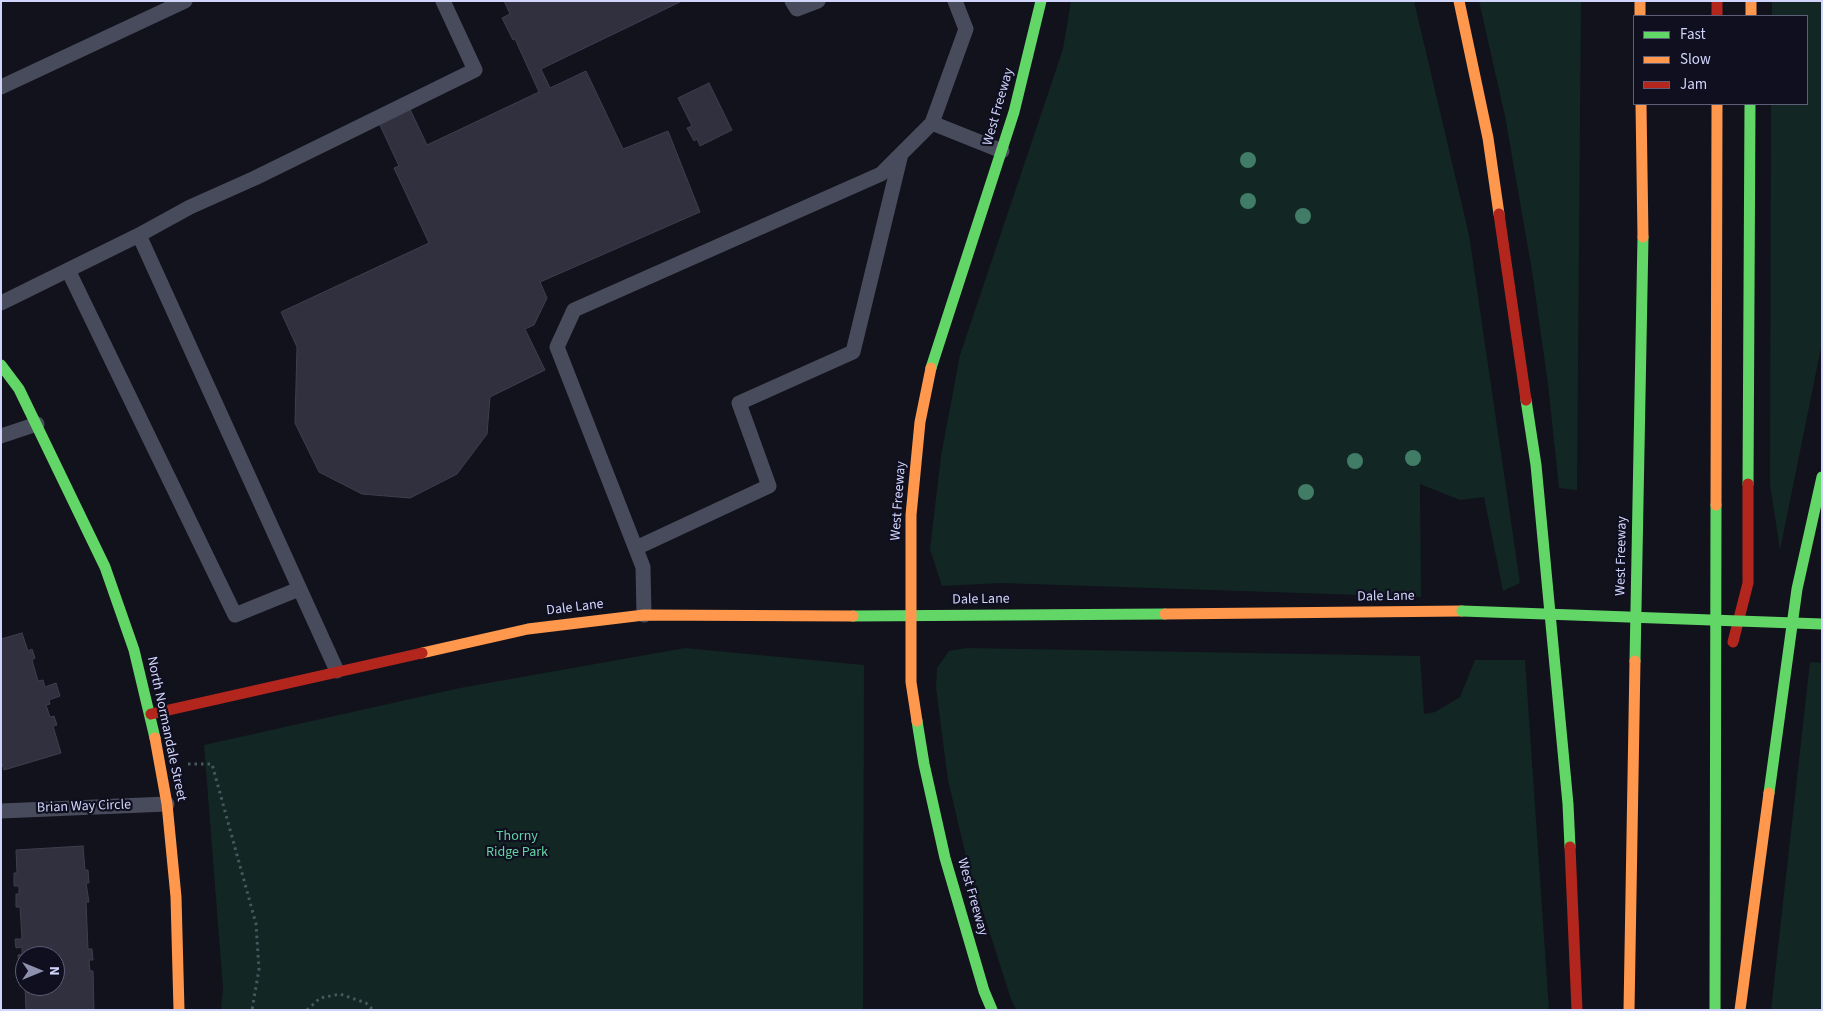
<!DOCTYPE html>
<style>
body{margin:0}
#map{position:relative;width:1823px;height:1011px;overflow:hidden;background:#12121c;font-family:"Source Sans 3",sans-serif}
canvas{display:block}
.frame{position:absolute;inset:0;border:2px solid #d1d5fb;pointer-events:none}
.legend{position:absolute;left:1633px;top:15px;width:175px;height:90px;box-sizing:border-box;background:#0f0f1f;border:1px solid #5d5e77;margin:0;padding:6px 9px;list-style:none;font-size:15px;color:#d1d5fb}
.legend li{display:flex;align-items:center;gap:10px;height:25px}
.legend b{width:25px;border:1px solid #5d5e77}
.north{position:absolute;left:15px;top:946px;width:50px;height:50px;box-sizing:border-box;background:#0f0f1f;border:1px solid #5d5e77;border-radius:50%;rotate:90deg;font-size:14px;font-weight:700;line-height:20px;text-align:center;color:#d1d5fb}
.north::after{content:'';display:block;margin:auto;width:18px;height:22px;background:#8e91ad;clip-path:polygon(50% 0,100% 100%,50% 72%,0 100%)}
</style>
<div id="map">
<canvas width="1823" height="1011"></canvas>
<div class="frame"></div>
<ul class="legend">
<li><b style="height:6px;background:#63d668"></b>Fast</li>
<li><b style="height:6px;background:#ff974d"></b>Slow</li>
<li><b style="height:6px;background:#b3261e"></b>Jam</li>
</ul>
<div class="north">N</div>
</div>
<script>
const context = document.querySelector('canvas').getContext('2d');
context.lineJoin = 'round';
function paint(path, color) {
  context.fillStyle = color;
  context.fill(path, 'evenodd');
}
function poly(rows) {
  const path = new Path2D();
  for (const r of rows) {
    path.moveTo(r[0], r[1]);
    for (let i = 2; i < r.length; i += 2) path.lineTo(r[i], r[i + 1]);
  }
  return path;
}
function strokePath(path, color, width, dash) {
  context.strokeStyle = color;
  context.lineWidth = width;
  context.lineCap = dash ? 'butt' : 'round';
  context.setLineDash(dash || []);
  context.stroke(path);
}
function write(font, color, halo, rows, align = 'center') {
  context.font = font + ' "Source Sans 3",sans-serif';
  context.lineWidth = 4.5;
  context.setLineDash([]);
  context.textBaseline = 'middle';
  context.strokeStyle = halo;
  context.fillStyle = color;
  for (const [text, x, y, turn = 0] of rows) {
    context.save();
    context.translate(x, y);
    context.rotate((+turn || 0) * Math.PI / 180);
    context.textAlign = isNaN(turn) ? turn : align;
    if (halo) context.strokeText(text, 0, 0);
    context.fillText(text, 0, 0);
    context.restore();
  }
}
paint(poly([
 [1071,1,1414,1,1469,235,1520,583,1503,591,1484,497,1460,500,1420,484,1421,597,1001,583,942,586,930,549,941,456,960,355,1063,49],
 [1479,1,1581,1,1577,490,1559,488,1548,384,1532,271,1505,116],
 [1772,1,1822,1,1822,343,1780,550,1770,484,1771,104,1807,104,1807,16,1772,16],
 [685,648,864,665,863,1010,221,1010,223,988,204,745,460,688],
 [967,648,1420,656,1424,714,1435,712,1460,697,1475,660,1525,660,1549,1010,1016,1010,1011,999,968,865,948,780,936,688,937,668,949,651],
 [1810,662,1822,663,1822,1010,1771,1010]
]), '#122623');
const building = poly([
 [504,1,682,1,541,69,550,88,586,71,623,149,668,131,700,212,540,282,547,298,534,325,525,329,545,370,490,397,487,434,457,474,410,498,362,494,319,472,295,423,297,347,281,312,429,243,394,168,399,166,378,121,409,107,427,145,539,92,515,39,513,40,502,18,510,14,504,1],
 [709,83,732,130,700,146,697,139,694,141,687,128,692,126,678,98,709,83],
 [22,633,28,651,32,649,35,658,32,660,38,681,43,680,45,687,56,683,60,696,49,700,50,704,46,705,50,717,54,716,57,725,53,726,61,753,4,770,1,761,1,639,22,633],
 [83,846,85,870,88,870,89,883,86,883,89,902,86,902,88,949,92,949,93,960,89,960,90,971,93,971,94,1010,26,1010,25,986,20,986,19,974,23,974,23,966,19,967,18,955,22,954,22,947,16,948,15,939,22,939,20,907,16,907,16,894,19,894,19,886,14,886,14,873,17,873,16,850,83,846],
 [25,956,55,956,55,986,25,986,25,956]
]);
paint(building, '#30303e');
strokePath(building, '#3d3e4f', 1);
strokePath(poly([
 [188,764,212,764,256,924,259,969,252,1010],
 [307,1010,320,998,340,994,366,1003,373,1010]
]), '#48585f', 3, [2.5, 4]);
strokePath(poly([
 [792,1,797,9,818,1],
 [955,1,966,29,932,123,1002,151],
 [1,87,185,1],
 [139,235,337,671],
 [68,270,235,615,299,589],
 [1,303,139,235,190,207,255,178,475,70,443,1],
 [1,436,37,424],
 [636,548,769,486,739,403,853,352,901,154],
 [644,615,643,567,557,347,574,310,881,174,932,123],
 [1,811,167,804]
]), '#484b5b', 15);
strokePath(poly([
 [1,365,19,389,105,567,134,650,155,738],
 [931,368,1014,112,1041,1],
 [1526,400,1536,465,1568,804,1570,847],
 [1748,484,1750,104],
 [853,616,1165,614],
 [1635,661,1643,237],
 [917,721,924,764,945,858,984,991,992,1010],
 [1769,793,1797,589,1822,477],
 [1715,1010,1716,505]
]), '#63d668', 11);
strokePath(poly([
 [1459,1,1488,138,1499,214],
 [1640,1,1640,16],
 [1751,1,1751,16],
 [1641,104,1643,237],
 [1716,505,1717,104],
 [1165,614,1462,611],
 [422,653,528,629,644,615,853,616],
 [917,721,911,682,911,515,920,422,931,368],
 [155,738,167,804,176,897,179,1010],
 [1629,1010,1635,661],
 [1740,1010,1769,793]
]), '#ff974d', 11);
strokePath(poly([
 [1717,1,1717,16],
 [1499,214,1526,400],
 [1733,642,1748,583,1748,484],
 [151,714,422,653],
 [1570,847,1577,1010]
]), '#b3261e', 11);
strokePath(poly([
 [1462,611,1822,624]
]), '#63d668', 11);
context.fillStyle = '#407c66';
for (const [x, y] of [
 [1248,160],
 [1248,201],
 [1303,216],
 [1413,458],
 [1355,461],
 [1306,492]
]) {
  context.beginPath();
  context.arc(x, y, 8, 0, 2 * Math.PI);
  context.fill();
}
write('14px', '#d1d5fb', '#0f0f1f', [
 ["West Freeway",999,107,-74],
 ["West Freeway",899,501,-86],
 ["West Freeway",1622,556,-89],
 ["Dale Lane",1386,597,-1],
 ["Dale Lane",981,600,-1],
 ["Dale Lane",575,608,-7],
 ["North Normandale Street",166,729,78],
 ["Brian Way Circle",84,807,-2],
 ["West Freeway",972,897,74]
]);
write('14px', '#65d3a3', '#0f0f1f', [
 ["Thorny",517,837],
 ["Ridge Park",517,853]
]);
</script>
